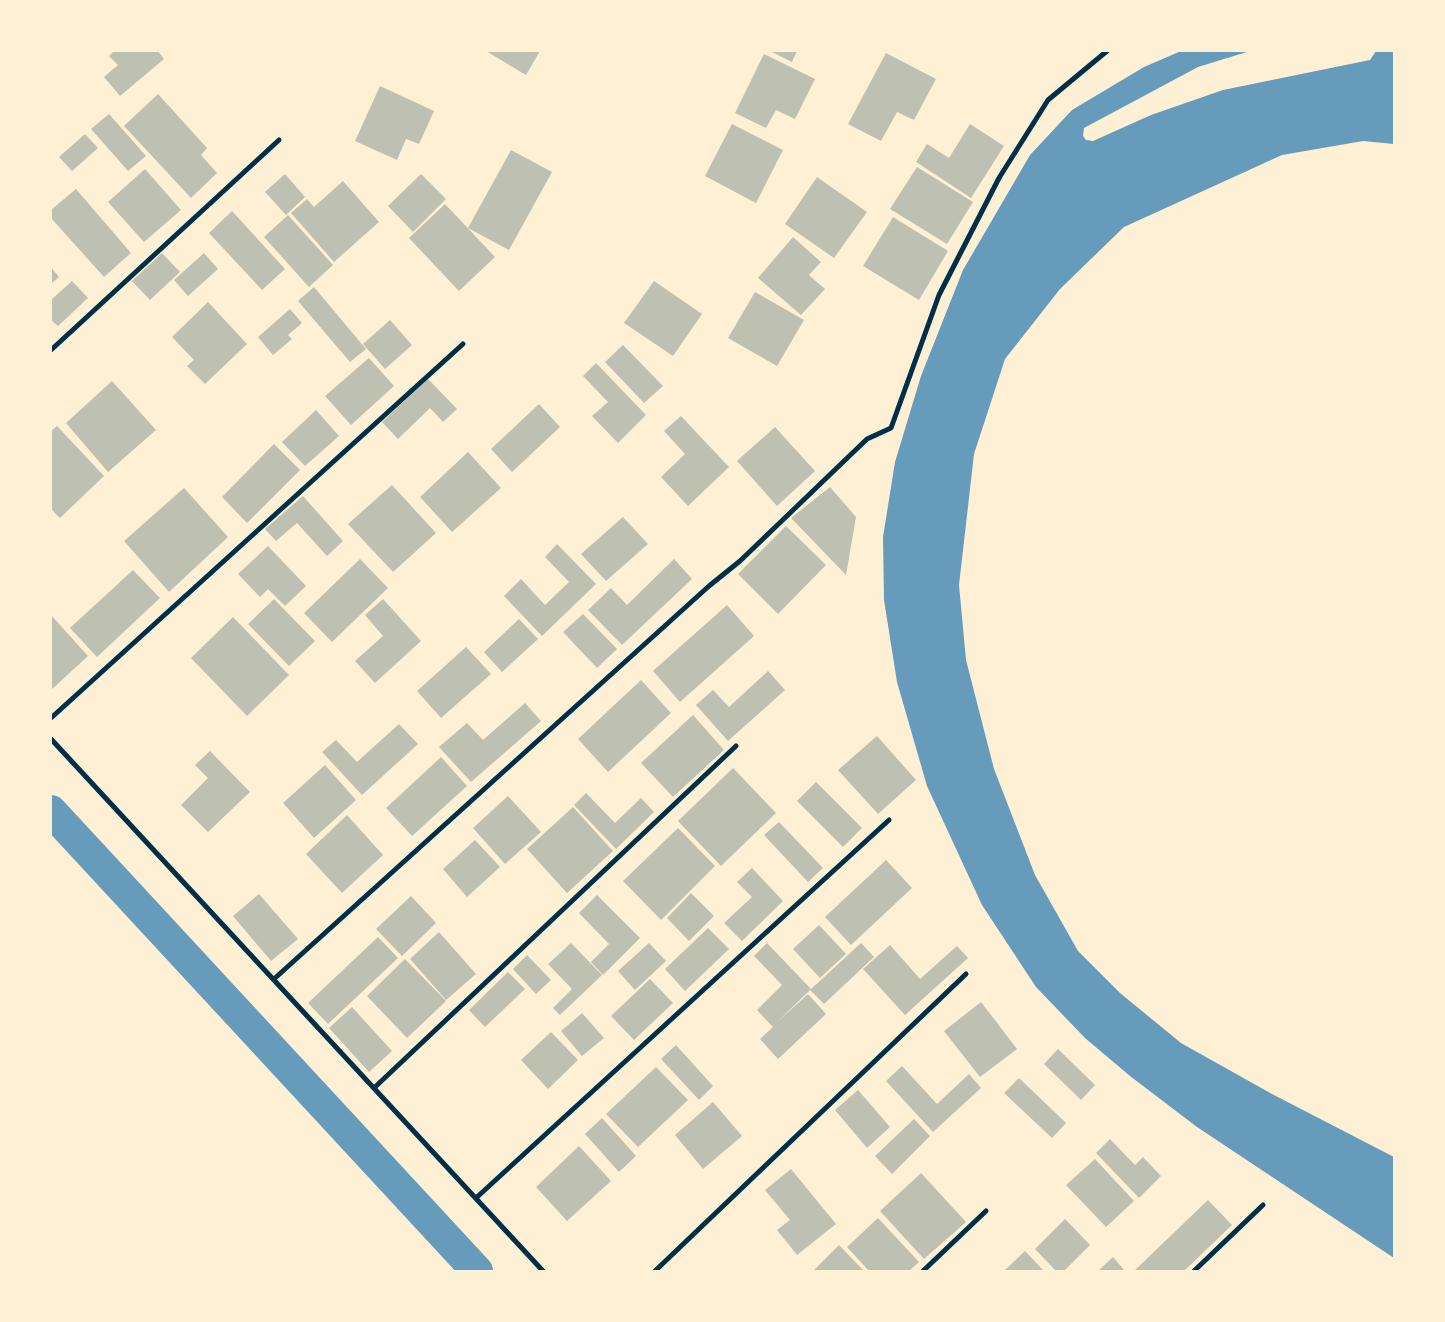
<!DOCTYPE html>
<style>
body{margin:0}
#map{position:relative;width:1445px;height:1322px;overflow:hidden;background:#fdf0d5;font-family:Jost,sans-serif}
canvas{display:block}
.frame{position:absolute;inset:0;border:52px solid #fdf0d5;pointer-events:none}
</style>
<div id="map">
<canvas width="1445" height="1322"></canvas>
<div class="frame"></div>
</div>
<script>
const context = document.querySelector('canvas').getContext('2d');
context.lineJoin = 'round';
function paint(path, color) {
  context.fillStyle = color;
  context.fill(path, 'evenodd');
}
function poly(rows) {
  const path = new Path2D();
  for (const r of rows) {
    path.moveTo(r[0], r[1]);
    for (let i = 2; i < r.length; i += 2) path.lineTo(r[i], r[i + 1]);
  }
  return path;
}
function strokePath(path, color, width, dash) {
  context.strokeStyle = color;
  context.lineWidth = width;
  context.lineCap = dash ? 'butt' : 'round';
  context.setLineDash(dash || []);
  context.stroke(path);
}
paint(poly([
 [1181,51,1250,51,1198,67,1084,128,1083,136,1086,140,1093,141,1151,115,1223,90,1370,60,1376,51,1394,51,1394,144,1363,141,1282,155,1124,227,1060,289,1005,359,974,454,959,585,966,660,994,769,1035,875,1078,951,1120,993,1181,1043,1272,1094,1394,1157,1394,1258,1197,1127,1130,1076,1085,1038,1036,987,982,905,927,786,897,682,884,600,883,537,895,462,921,376,963,270,1030,155,1072,110,1144,67]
]), '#669bbc');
strokePath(poly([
 [51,811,477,1271]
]), '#669bbc', 32);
paint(poly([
 [114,51,158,51,164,59,120,96,104,77,118,65,109,56],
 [486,51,540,51,526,75],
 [770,51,797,51,792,62],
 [886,53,936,79,914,120,897,112,881,141,848,124],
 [764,54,815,79,795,119,776,110,766,128,735,113],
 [380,86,434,111,419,144,406,139,397,160,355,141],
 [158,94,207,148,201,155,217,173,191,198,124,126],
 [109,114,146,156,128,171,91,129],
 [732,124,783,150,756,203,705,176],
 [970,124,1004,146,971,198,916,162,927,144,949,158],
 [85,134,98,148,72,171,59,157],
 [511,150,552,172,509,250,468,228],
 [917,167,973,202,947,244,890,209],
 [145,169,181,210,144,242,108,202],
 [285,174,305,197,286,215,265,192],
 [421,174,446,199,413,232,388,206],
 [817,177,867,212,834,258,785,224],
 [343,181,379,222,334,262,291,213,307,199,314,207],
 [76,189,131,253,104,277,51,218,51,210],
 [445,204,495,257,459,291,409,238],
 [232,211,285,269,262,290,209,233],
 [288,215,333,265,309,287,264,237],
 [893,217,948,251,919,300,863,266],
 [793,237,821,262,809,275,825,289,801,315,758,278],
 [162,253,180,272,150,300,132,281],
 [204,253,218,269,188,296,174,280],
 [51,267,59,277,51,284],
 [72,281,88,298,58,326,51,320,51,300],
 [654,281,702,314,673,356,624,323],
 [314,287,366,349,350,362,298,301],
 [755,292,804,320,777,366,728,338],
 [208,302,247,344,205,384,187,366,194,360,172,337],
 [290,309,302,323,288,335,292,339,273,355,258,337],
 [390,320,412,345,385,369,363,344],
 [623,345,663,386,644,403,605,362],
 [369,358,394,386,351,425,325,396],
 [596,363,646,415,618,443,592,416,608,402,583,376],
 [428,379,457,409,443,422,430,408,398,439,382,422],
 [112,381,156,430,108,472,66,423],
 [539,404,560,427,512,472,491,449],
 [316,410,339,436,305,466,282,442],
 [681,416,729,467,688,506,661,477,685,454,664,431],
 [57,426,104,476,60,518,51,509,51,431],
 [775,427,815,471,777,506,737,461],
 [274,444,300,470,247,523,222,497],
 [468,452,501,488,452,532,420,497],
 [392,485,436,533,393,572,348,524],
 [830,487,856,517,846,575,791,518],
 [184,488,228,537,169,592,124,541],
 [303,496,343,541,327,556,297,523,276,541,265,529],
 [623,517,648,544,606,581,581,554],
 [786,526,826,565,778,614,738,574],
 [557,544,596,584,542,636,504,596,521,579,545,605,569,582,545,557],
 [268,546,306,586,285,606,268,589,260,597,238,574],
 [360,559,388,588,332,642,304,613],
 [674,559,692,579,622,645,588,610,611,588,627,605],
 [133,570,160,598,97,657,70,628],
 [274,599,315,641,289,666,248,624],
 [383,599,421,641,375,683,355,661,383,636,365,615],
 [727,605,754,636,680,702,653,671],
 [583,614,617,649,597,668,563,632],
 [51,615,88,656,51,690],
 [233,617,289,675,247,716,191,658],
 [519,619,538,639,502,672,484,652],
 [466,647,491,674,441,718,417,691],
 [768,671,785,690,728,741,696,705,713,690,729,707],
 [641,680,671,713,608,772,578,739],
 [525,703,541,721,471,782,439,747,467,723,483,740],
 [693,715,724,750,673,797,641,763],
 [399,724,418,744,362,795,322,752,336,740,357,762],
 [877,736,916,780,878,814,838,770],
 [210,751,250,792,208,832,181,805,208,778,195,765],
 [441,757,467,786,412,836,386,808],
 [325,765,356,800,314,838,283,803],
 [733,768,776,813,721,866,678,821],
 [816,782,862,828,843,847,797,801],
 [586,793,615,823,641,798,654,812,616,849,574,805],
 [508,796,541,832,505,864,473,828],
 [573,807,613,851,567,893,527,849],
 [347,815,383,855,342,893,306,854],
 [779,822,823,868,808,882,764,835],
 [678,828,715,866,661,920,623,881],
 [475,840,500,867,467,897,443,869],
 [886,860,912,888,851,945,825,917],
 [752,868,783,901,742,941,724,923,752,897,737,882],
 [691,893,714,916,689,941,667,918],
 [259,894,298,939,271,961,233,916],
 [597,895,640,938,603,975,591,962,609,944,579,913],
 [411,896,436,923,402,956,376,929],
 [819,925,846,954,820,978,793,949],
 [708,928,729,949,685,991,665,969],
 [439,932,476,974,446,1000,410,959],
 [378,937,398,958,328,1024,308,1003],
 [571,943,602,975,560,1015,553,1008,572,989,548,964],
 [649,943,666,961,635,990,618,971],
 [767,943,811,989,775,1024,808,994,826,1014,778,1059,760,1039,773,1027,757,1010,782,985,754,956],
 [861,943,874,957,824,1004,810,990],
 [890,945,920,979,957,946,968,958,905,1015,863,969],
 [527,955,551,980,536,994,513,969],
 [405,959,446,1001,407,1038,367,996],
 [508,972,525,989,485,1027,469,1010],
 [650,979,673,1003,634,1040,611,1016],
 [981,1002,1017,1049,980,1077,944,1031],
 [352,1007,392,1051,369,1072,329,1028],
 [582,1013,604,1038,582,1056,561,1031],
 [551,1032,578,1060,548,1089,521,1060],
 [676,1045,713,1086,699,1100,661,1059],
 [1058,1049,1095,1085,1081,1100,1044,1064],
 [902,1066,937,1104,969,1074,981,1088,933,1132,886,1081],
 [656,1067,688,1100,638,1147,606,1114],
 [1019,1078,1066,1123,1052,1138,1004,1093],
 [858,1090,890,1127,867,1148,835,1110],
 [713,1102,742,1136,703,1169,675,1135],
 [602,1118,636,1156,619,1172,585,1134],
 [914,1119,930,1136,892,1174,875,1156],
 [1110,1139,1135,1165,1143,1157,1161,1176,1139,1198,1096,1153],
 [579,1146,611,1181,567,1221,536,1187],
 [1095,1159,1134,1201,1106,1227,1066,1185],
 [791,1169,836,1224,797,1255,777,1230,790,1220,765,1190],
 [921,1173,966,1222,924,1259,880,1211],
 [1208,1200,1232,1225,1184,1271,1134,1271],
 [878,1218,919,1262,909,1271,869,1271,847,1247],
 [1065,1219,1090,1245,1064,1271,1056,1271,1035,1249],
 [839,1245,864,1271,813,1271],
 [1025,1251,1044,1271,1004,1271],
 [1113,1257,1125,1271,1098,1271]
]), '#bec0b2');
strokePath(poly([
 [51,350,279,140],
 [51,718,463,344],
 [51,739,543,1271],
 [274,979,709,586,740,561,867,439,891,428,939,295,999,178,1048,100,1107,51],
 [374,1088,736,746],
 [476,1198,889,820],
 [655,1271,966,974],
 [923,1271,986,1211],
 [1194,1271,1263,1205]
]), '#003049', 5);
</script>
